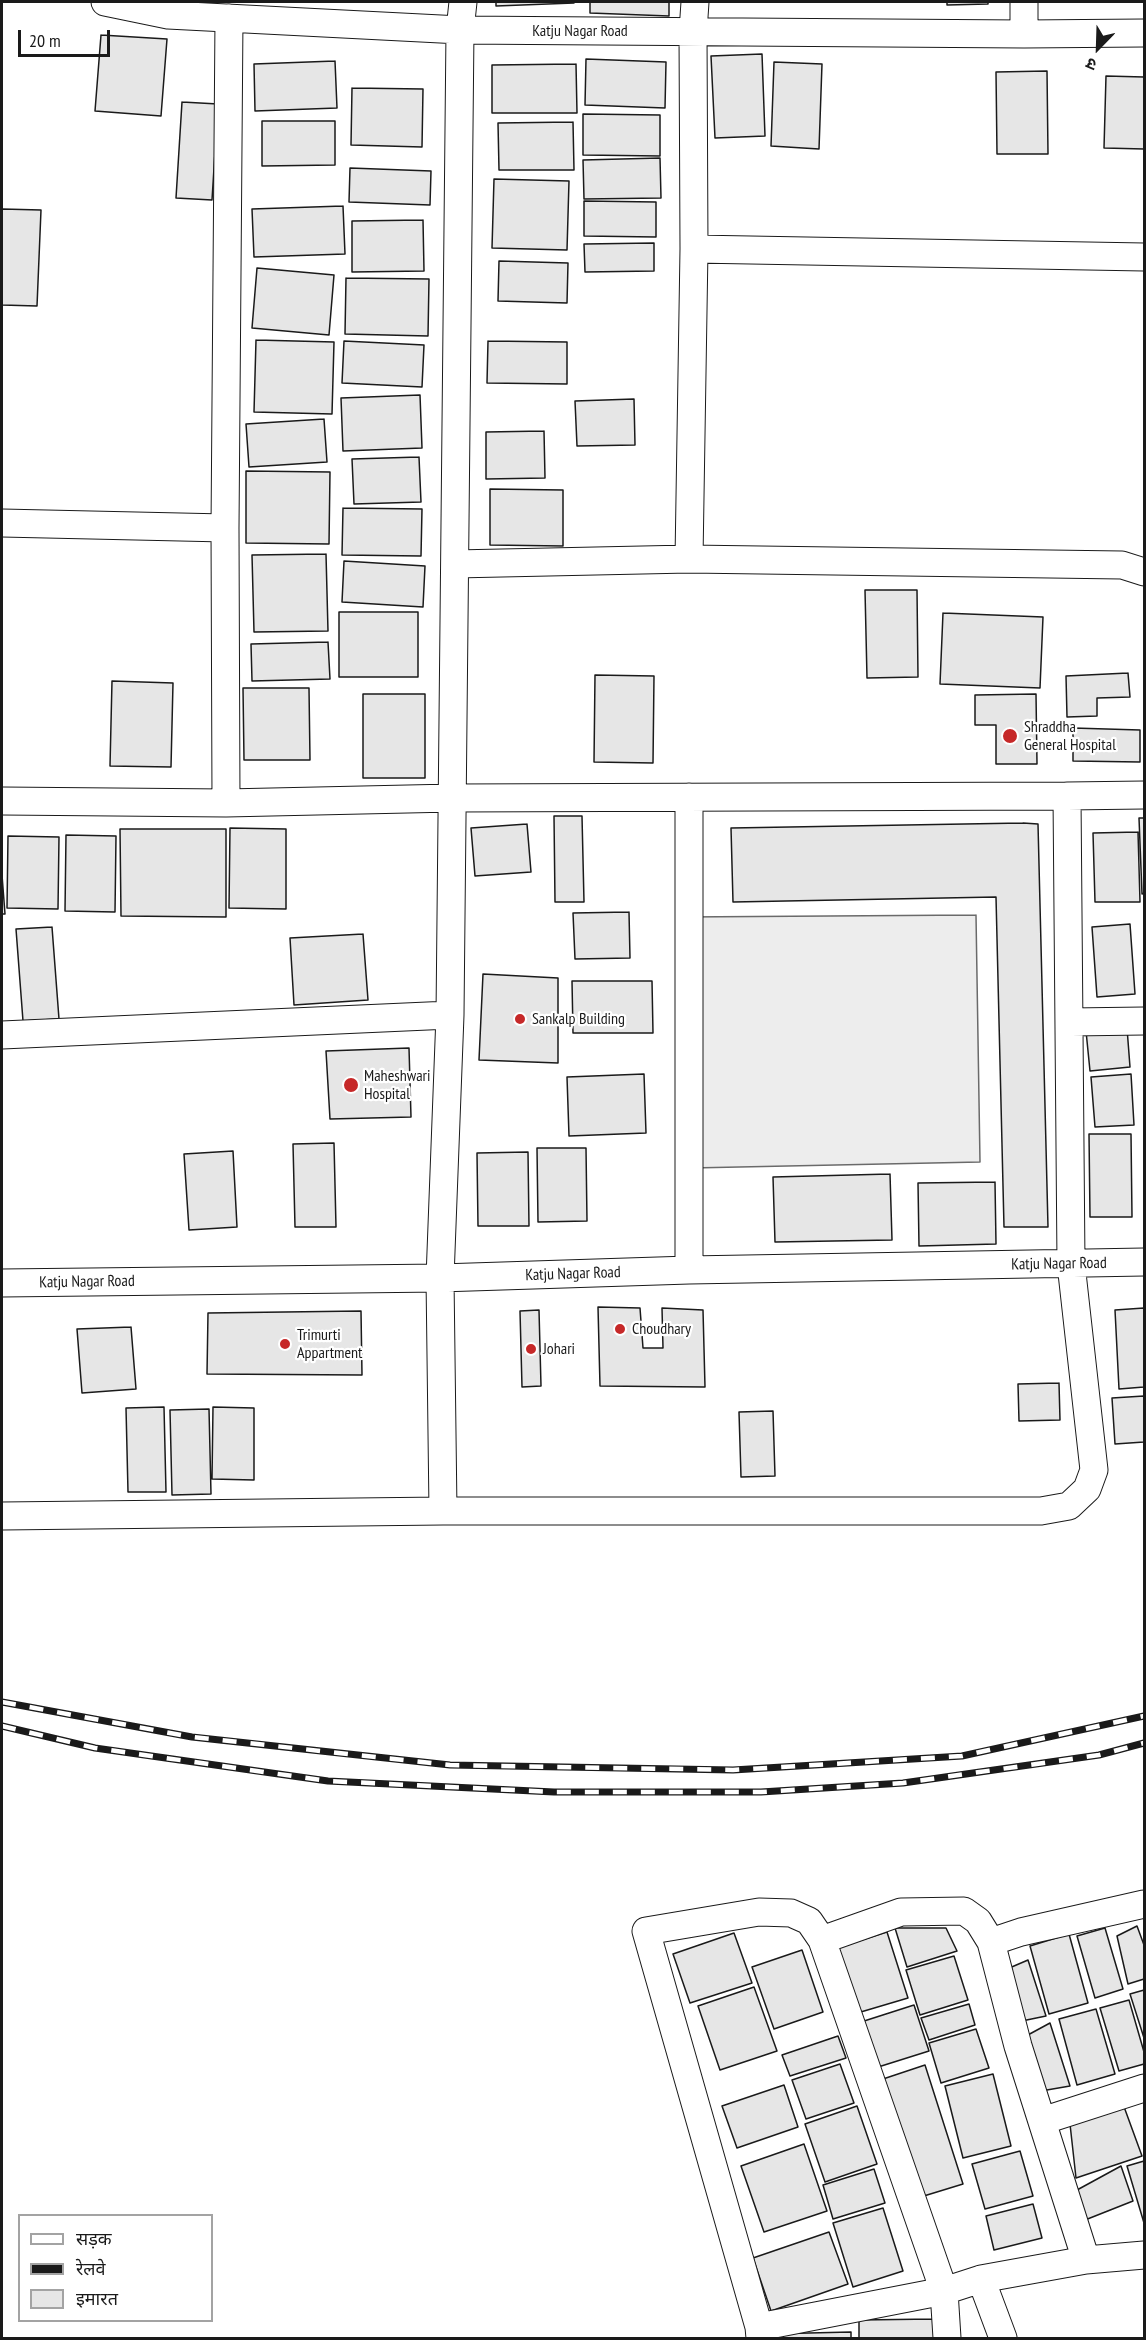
<!DOCTYPE html>
<meta charset="utf-8">
<style>
body{margin:0}
#map{position:relative;width:1146px;height:2340px;overflow:hidden;background:#fff;font-family:"PT Sans Narrow","Noto Sans Devanagari",sans-serif}
canvas{display:block}
.frame{position:absolute;inset:0;border:3px solid #1a1a1a;pointer-events:none}
.legend{position:absolute;left:18px;top:2214px;width:195px;height:108px;box-sizing:border-box;background:#fff;border:2px solid #a3a3a3;margin:0;padding:8px 10px;list-style:none;font-size:18px;color:#1a1a1a}
.legend li{display:flex;align-items:center;gap:12px;height:30px}
.legend b{width:30px;border:2px solid #a3a3a3}
.north{position:absolute;left:1068px;top:18px;width:60px;height:60px;-webkit-text-stroke:4px #fff;paint-order:stroke;rotate:203deg;font-size:16px;font-weight:700;line-height:24px;text-align:center;color:#1a1a1a}
.north::after{content:'';display:block;margin:auto;width:21px;height:27px;background:#1a1a1a;clip-path:polygon(50% 0,100% 100%,50% 72%,0 100%)}
.scale{position:absolute;left:18px;top:30px;width:92px;height:27px;box-sizing:border-box;border:3px solid #1a1a1a;border-top:0;padding-left:8px;font-size:18px;line-height:21px;white-space:nowrap;color:#1a1a1a;-webkit-text-stroke:4px #fff;paint-order:stroke}
</style>
<div id="map">
<canvas width="1146" height="2340"></canvas>
<div class="frame"></div>
<ul class="legend">
<li><b style="height:8px;background:#fff"></b>सड़क</li>
<li><b style="height:8px;background:#1a1a1a"></b>रेलवे</li>
<li><b style="height:16px;background:#e6e6e6"></b>इमारत</li>
</ul>
<div class="north">उ</div>
<div class="scale">20 m</div>
</div>
<script>
const context = document.querySelector('canvas').getContext('2d');
context.lineJoin = 'round';
function paint(path, color) {
  context.fillStyle = color;
  context.fill(path, 'evenodd');
}
function poly(rows) {
  const path = new Path2D();
  for (const r of rows) {
    path.moveTo(r[0], r[1]);
    for (let i = 2; i < r.length; i += 2) path.lineTo(r[i], r[i + 1]);
  }
  return path;
}
function strokePath(path, color, width, dash) {
  context.strokeStyle = color;
  context.lineWidth = width;
  context.lineCap = dash ? 'butt' : 'round';
  context.setLineDash(dash || []);
  context.stroke(path);
}
function write(font, color, halo, rows, align = 'center') {
  context.font = font + ' "PT Sans Narrow",sans-serif';
  context.lineWidth = 4.5;
  context.setLineDash([]);
  context.textBaseline = 'middle';
  context.strokeStyle = halo;
  context.fillStyle = color;
  for (const [text, x, y, turn = 0] of rows) {
    context.save();
    context.translate(x, y);
    context.rotate((+turn || 0) * Math.PI / 180);
    context.textAlign = isNaN(turn) ? turn : align;
    if (halo) context.strokeText(text, 0, 0);
    context.fillText(text, 0, 0);
    context.restore();
  }
}
const built = poly([
 [976,915,980,1162,691,1168,682,917,976,915]
]);
paint(built, '#ededed');
strokePath(built, '#6a6a6a', 1.5);
const building = poly([
 [496,2,574,2,574,3,496,6,496,2],
 [590,2,669,2,669,16,590,13,590,2],
 [947,2,988,2,988,4,947,5,947,2],
 [101,35,167,39,161,116,95,111,101,35],
 [762,54,765,136,715,138,711,56,762,54],
 [586,59,666,62,665,108,585,105,586,59],
 [335,61,337,108,255,111,254,64,335,61],
 [774,62,822,64,819,149,771,146,774,62],
 [576,64,577,113,492,113,492,65,576,64],
 [1047,71,1048,154,997,154,996,72,1047,71],
 [1106,76,1144,77,1144,149,1104,148,1106,76],
 [352,88,423,89,422,147,351,145,352,88],
 [182,102,218,104,212,200,176,198,182,102],
 [583,114,660,115,660,156,583,155,583,114],
 [262,121,335,121,335,165,262,166,262,121],
 [573,122,574,170,499,170,498,123,573,122],
 [660,158,661,198,584,199,583,160,660,158],
 [350,168,431,171,430,205,349,202,350,168],
 [494,179,569,181,567,250,492,248,494,179],
 [584,201,656,202,656,237,584,236,584,201],
 [343,206,345,254,254,257,252,209,343,206],
 [2,209,41,210,37,306,2,305,2,209],
 [423,220,424,271,352,272,352,221,423,220],
 [654,243,654,271,585,272,584,244,654,243],
 [499,261,568,263,567,303,498,301,499,261],
 [257,268,334,275,329,335,252,328,257,268],
 [346,278,429,279,428,336,345,334,346,278],
 [256,340,334,342,332,414,254,412,256,340],
 [344,341,424,345,422,387,342,383,344,341],
 [488,341,567,342,567,384,487,383,488,341],
 [420,395,422,448,343,451,341,398,420,395],
 [634,399,635,445,577,446,575,401,634,399],
 [324,419,327,462,249,467,246,424,324,419],
 [544,431,545,478,486,479,486,432,544,431],
 [419,457,421,502,354,504,352,459,419,457],
 [246,471,330,472,329,544,246,543,246,471],
 [490,489,563,490,563,546,490,545,490,489],
 [343,508,422,509,421,556,342,555,343,508],
 [326,554,328,631,254,632,252,555,326,554],
 [344,561,425,566,423,607,342,602,344,561],
 [865,590,917,590,918,677,867,678,865,590],
 [339,612,418,612,418,677,339,677,339,612],
 [943,613,1043,617,1040,688,940,684,943,613],
 [328,642,330,679,252,681,251,644,328,642],
 [1128,673,1130,697,1097,698,1097,716,1067,717,1066,676,1128,673],
 [595,675,654,676,653,763,594,762,595,675],
 [112,681,173,683,171,767,110,766,112,681],
 [243,688,309,688,310,760,244,760,243,688],
 [363,694,425,694,425,778,363,778,363,694],
 [1036,694,1037,764,996,764,996,725,975,725,975,695,1036,694],
 [1073,728,1140,730,1140,762,1073,761,1073,728],
 [554,816,582,816,584,902,555,902,554,816],
 [1139,818,1144,818,1144,893,1142,894,1139,818],
 [1023,823,1038,824,1048,1227,1004,1227,996,897,733,902,731,828,1023,823],
 [527,824,531,872,475,876,471,828,527,824],
 [230,828,286,829,286,909,229,908,230,828],
 [120,829,226,829,226,917,121,916,120,829],
 [1138,832,1140,902,1095,902,1093,833,1138,832],
 [66,835,116,836,115,912,65,911,66,835],
 [8,836,59,837,58,909,7,908,8,836],
 [2,875,5,914,2,914,2,875],
 [629,912,630,958,575,959,573,913,629,912],
 [1130,924,1135,994,1097,997,1092,927,1130,924],
 [52,927,59,1019,23,1021,16,929,52,927],
 [363,934,368,1000,294,1005,290,938,363,934],
 [483,974,558,978,558,1063,479,1060,483,974],
 [572,981,652,981,653,1033,573,1033,572,981],
 [1127,1028,1130,1067,1090,1071,1086,1031,1127,1028],
 [409,1048,411,1117,330,1119,326,1051,409,1048],
 [644,1074,646,1133,569,1136,567,1077,644,1074],
 [1131,1074,1134,1125,1095,1127,1091,1077,1131,1074],
 [1089,1134,1131,1134,1132,1217,1090,1217,1089,1134],
 [334,1143,336,1227,295,1227,293,1144,334,1143],
 [537,1148,586,1148,587,1221,538,1222,537,1148],
 [233,1151,237,1227,189,1230,184,1154,233,1151],
 [528,1152,529,1226,478,1226,477,1153,528,1152],
 [890,1174,892,1240,775,1242,773,1177,890,1174],
 [995,1182,996,1244,919,1246,918,1183,995,1182],
 [598,1307,640,1308,643,1348,663,1348,662,1308,703,1310,705,1387,600,1386,598,1307],
 [1144,1308,1144,1387,1119,1389,1115,1310,1144,1308],
 [539,1310,541,1386,522,1387,520,1311,539,1310],
 [361,1311,362,1375,207,1374,208,1313,361,1311],
 [131,1327,136,1389,82,1393,77,1329,131,1327],
 [1059,1383,1060,1420,1019,1421,1018,1384,1059,1383],
 [1144,1396,1144,1442,1115,1444,1112,1398,1144,1396],
 [164,1407,166,1492,128,1492,126,1408,164,1407],
 [213,1407,254,1408,254,1480,212,1479,213,1407],
 [209,1409,211,1494,172,1495,170,1410,209,1409],
 [773,1411,775,1476,741,1477,739,1412,773,1411],
 [1137,1926,1144,1945,1144,1979,1128,1984,1117,1936,1137,1926],
 [895,1928,946,1928,957,1951,907,1967,895,1928],
 [1105,1928,1123,1989,1095,1998,1077,1936,1105,1928],
 [887,1932,908,1998,854,2014,833,1949,887,1932],
 [734,1933,752,1983,690,2003,673,1954,734,1933],
 [1069,1934,1088,2003,1049,2014,1030,1946,1069,1934],
 [802,1950,823,2012,774,2029,752,1967,802,1950],
 [954,1956,968,2000,920,2015,906,1970,954,1956],
 [1028,1960,1046,2016,1017,2022,1000,1972,1028,1960],
 [754,1987,777,2051,720,2070,698,2006,754,1987],
 [1144,1990,1144,2038,1130,1994,1144,1990],
 [1129,2000,1144,2052,1144,2064,1119,2071,1100,2008,1129,2000],
 [969,2004,975,2025,929,2040,921,2018,969,2004],
 [914,2005,929,2051,875,2068,861,2022,914,2005],
 [1096,2009,1115,2074,1077,2085,1059,2019,1096,2009],
 [1050,2023,1070,2086,1041,2091,1026,2036,1050,2023],
 [976,2029,989,2068,941,2083,929,2043,976,2029],
 [838,2036,846,2058,790,2076,782,2055,838,2036],
 [840,2064,854,2103,806,2119,792,2080,840,2064],
 [925,2065,963,2184,914,2199,877,2081,925,2065],
 [993,2074,1011,2146,963,2158,945,2086,993,2074],
 [784,2085,798,2127,737,2148,722,2106,784,2085],
 [1123,2104,1142,2156,1076,2178,1070,2124,1123,2104],
 [857,2106,877,2164,825,2182,805,2124,857,2106],
 [804,2144,827,2211,764,2232,741,2166,804,2144],
 [1020,2151,1033,2196,985,2209,972,2164,1020,2151],
 [1144,2161,1144,2223,1127,2166,1144,2161],
 [1121,2166,1133,2201,1085,2220,1077,2190,1121,2166],
 [874,2169,885,2203,833,2219,823,2185,874,2169],
 [1033,2204,1042,2238,994,2250,986,2216,1033,2204],
 [883,2208,903,2271,853,2287,833,2223,883,2208],
 [829,2232,848,2284,771,2311,753,2258,829,2232],
 [934,2319,935,2338,859,2338,859,2320,934,2319],
 [851,2332,851,2338,767,2338,767,2334,851,2332]
]);
paint(building, '#e6e6e6');
strokePath(building, '#1a1a1a', 1.5);
const minor = poly([
 [105,2,168,15,460,30,1024,34,1024,2],
 [1024,34,1144,33],
 [694,249,1144,257],
 [2,523,225,528,229,18],
 [689,559,694,249,693,32,695,2],
 [455,564,689,559,1122,565,1144,572],
 [1067,796,1144,795],
 [2,801,226,803],
 [1071,1022,1144,1021],
 [2,1035,450,1015],
 [689,1270,689,797],
 [2,1283,440,1278,689,1270,1144,1262],
 [443,1511,440,1278,450,1015,460,30,463,2],
 [2,1516,443,1511,1041,1511,1069,1506,1087,1489,1094,1470,1071,1264,1067,796,453,798,226,803,225,528],
 [822,1940,901,1912,964,1911,978,1921,991,1942,1018,2046,1086,2260],
 [991,1942,1021,1932,1144,1904],
 [1042,2121,1144,2088],
 [981,2279,1003,2338],
 [759,2327,944,2291,981,2279,1086,2260,1144,2255],
 [760,2338,759,2327,646,1931,759,1912,791,1913,809,1921,822,1940,944,2291,947,2338]
]);
strokePath(minor, '#1a1a1a', 29);
strokePath(minor, '#fff', 27);
const rail = poly([
 [2,1702,192,1737,450,1765,733,1770,962,1756,1144,1716],
 [2,1726,95,1748,328,1781,554,1792,761,1792,903,1783,1099,1755,1144,1743]
]);
strokePath(rail, '#1a1a1a', 7);
strokePath(rail, '#fff', 4.5, [14]);
for (const [x, y, r, color] of [
 [1010,736,8,"#c62828"],
 [520,1019,6,"#c62828"],
 [351,1085,8,"#c62828"],
 [620,1329,6,"#c62828"],
 [285,1344,6,"#c62828"],
 [531,1349,6,"#c62828"]
]) {
  const dot = new Path2D();
  dot.arc(x, y, r, 0, 2 * Math.PI);
  context.fillStyle = color;
  context.fill(dot);
  strokePath(dot, '#fff', 2);
}
write('16px', '#1a1a1a', '#fff', [
 ["Katju Nagar Road",580,31],
 ["Katju Nagar Road",1059,1264,-1],
 ["Katju Nagar Road",573,1274,-2],
 ["Katju Nagar Road",87,1282,-1]
]);
write('16px', '#1a1a1a', '#fff', [
 ["Shraddha",1024,727],
 ["General Hospital",1024,745],
 ["Sankalp Building",532,1019],
 ["Maheshwari",364,1076],
 ["Hospital",364,1094],
 ["Choudhary",632,1329],
 ["Trimurti",297,1335],
 ["Appartment",297,1353],
 ["Johari",543,1349]
], 'left');
</script>
